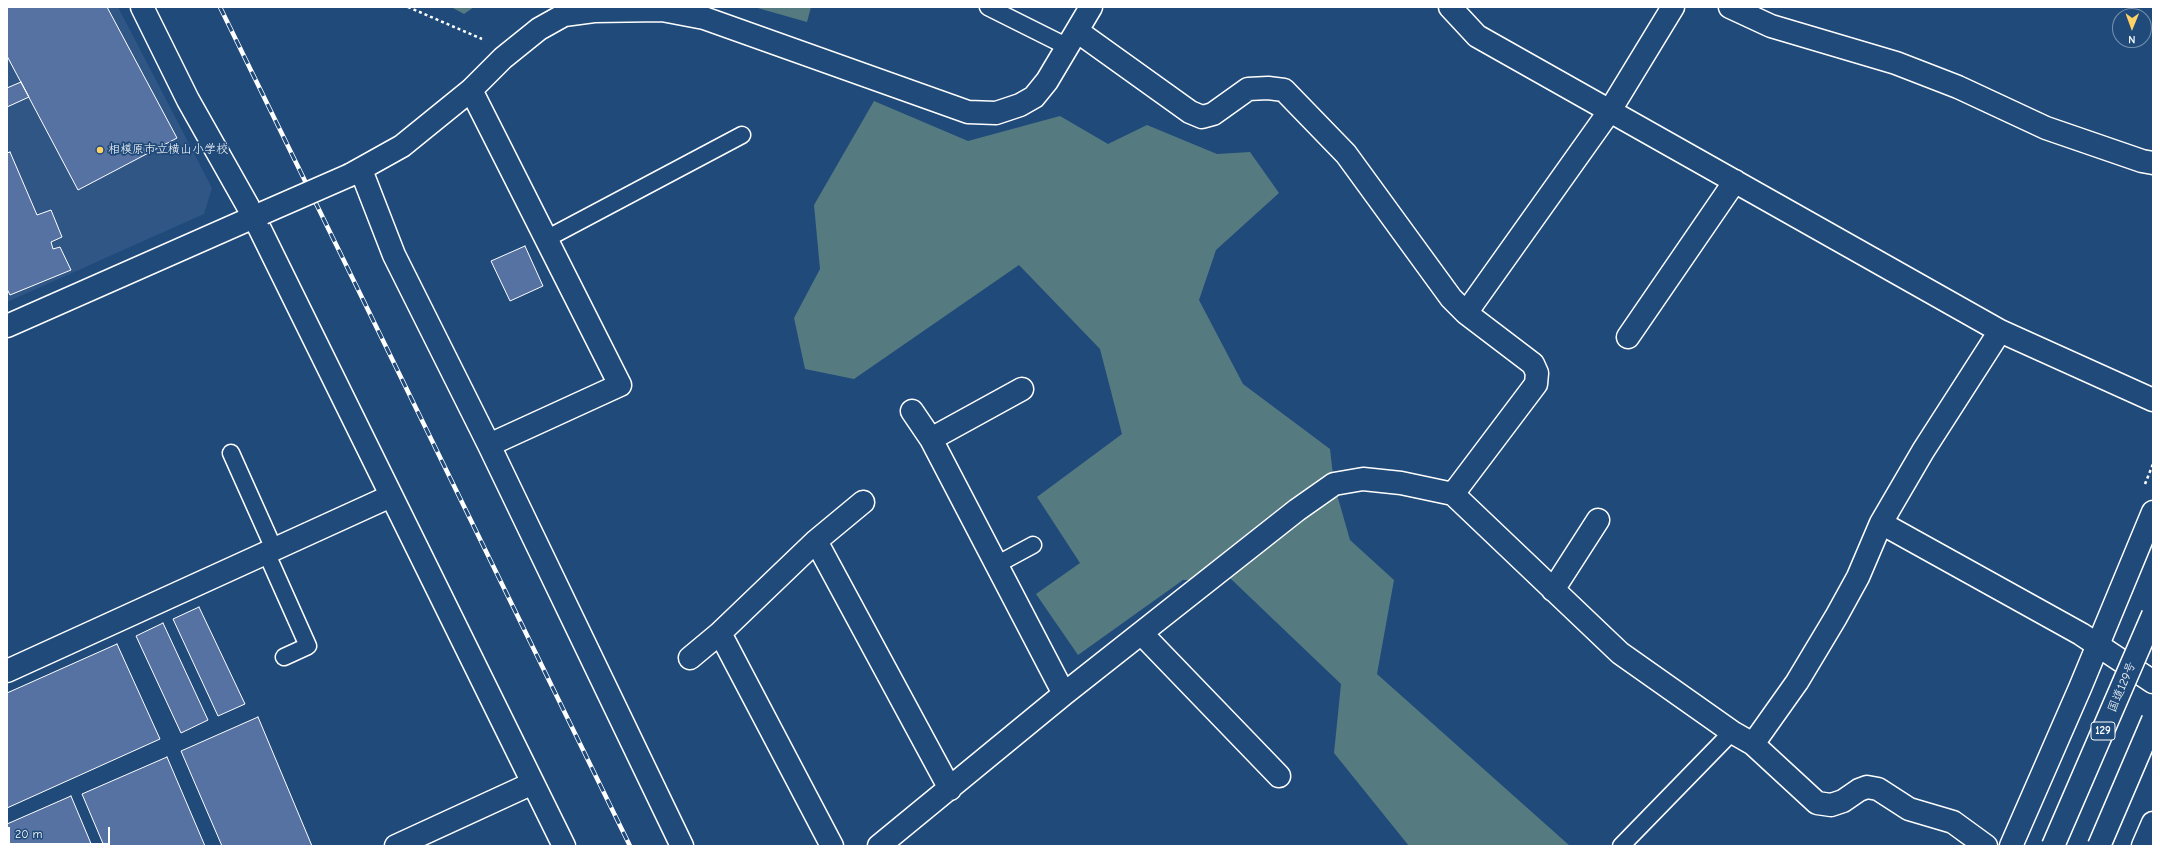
<!DOCTYPE html>
<meta charset="utf-8">
<style>
body{margin:0}
#map{position:relative;width:2160px;height:853px;overflow:hidden;background:#1f4a7a;font-family:"Comic Neue",sans-serif}
canvas{display:block}
.frame{position:absolute;inset:0;border:8px solid #fff;pointer-events:none}
.north{position:absolute;left:2112px;top:8px;width:40px;height:40px;box-sizing:border-box;background:#1f4a7a;border:1px solid #7992af;border-radius:50%;rotate:181deg;font-size:11px;font-weight:700;line-height:16px;text-align:center;color:#fff}
.north::after{content:'';display:block;margin:auto;width:14px;height:18px;background:#ffd166;clip-path:polygon(50% 0,100% 100%,50% 72%,0 100%)}
.scale{position:absolute;left:8px;top:827px;width:102px;height:18px;box-sizing:border-box;border:2px solid #fff;border-top:0;padding-left:5px;font-size:12px;line-height:14px;white-space:nowrap;color:#fff;-webkit-text-stroke:3px #1f4a7a;paint-order:stroke}
</style>
<div id="map">
<canvas width="2160" height="853"></canvas>
<div class="frame"></div>
<div class="north">N</div>
<div class="scale">20 m</div>
</div>
<script>
const context = document.querySelector('canvas').getContext('2d');
context.lineJoin = 'round';
function paint(path, color) {
  context.fillStyle = color;
  context.fill(path, 'evenodd');
}
function poly(rows) {
  const path = new Path2D();
  for (const r of rows) {
    path.moveTo(r[0], r[1]);
    for (let i = 2; i < r.length; i += 2) path.lineTo(r[i], r[i + 1]);
  }
  return path;
}
function strokePath(path, color, width, dash) {
  context.strokeStyle = color;
  context.lineWidth = width;
  context.lineCap = dash ? 'butt' : 'round';
  context.setLineDash(dash || []);
  context.stroke(path);
}
function write(font, color, halo, rows, align = 'center') {
  context.font = font + ' "Comic Neue","Klee One",sans-serif';
  context.lineWidth = 3.5;
  context.setLineDash([]);
  context.textBaseline = 'middle';
  context.strokeStyle = halo;
  context.fillStyle = color;
  for (const [text, x, y, turn = 0] of rows) {
    context.save();
    context.translate(x, y);
    context.rotate((+turn || 0) * Math.PI / 180);
    context.textAlign = isNaN(turn) ? turn : align;
    if (halo) context.strokeText(text, 0, 0);
    context.fillText(text, 0, 0);
    context.restore();
  }
}
paint(poly([
 [7,7,118,7,212,188,204,214,7,302]
]), '#305686');
paint(poly([
 [451,7,474,7,464,14],
 [754,7,811,7,807,22],
 [874,101,968,141,1060,116,1108,144,1147,125,1217,154,1250,152,1279,193,1216,250,1199,300,1243,384,1330,449,1334,484,1350,540,1394,580,1377,674,1570,846,1409,846,1334,753,1341,684,1231,579,1183,580,1078,655,1036,594,1080,563,1037,497,1122,434,1100,349,1019,265,854,379,805,369,794,318,820,269,814,205]
]), '#557b81');
const building = poly([
 [7,7,107,7,177,138,78,190,7,56,7,7],
 [21,82,29,97,7,107,7,88,21,82],
 [10,152,37,215,51,210,62,237,51,242,53,249,60,247,71,270,10,295,7,289,7,153,10,152],
 [525,246,543,286,510,301,491,261,525,246],
 [199,607,245,704,218,716,173,619,199,607],
 [163,623,208,720,181,733,136,636,163,623],
 [117,644,160,739,7,808,7,693,117,644],
 [258,717,312,846,222,846,181,751,258,717],
 [167,757,205,846,104,846,82,794,167,757],
 [71,796,92,846,7,846,7,824,71,796]
]);
paint(building, '#5672a3');
strokePath(building, '#fff', 1);
const lane = poly([
 [988,7,1068,47],
 [546,239,742,135],
 [231,453,274,549],
 [266,552,308,646,284,657],
 [996,565,1033,545],
 [1621,846,1732,732]
]);
const street = poly([
 [142,7,188,100,254,217,564,846],
 [1450,7,1477,36,2000,331,2153,400],
 [1730,7,1771,26,1896,63,1958,87,2046,128,2142,161,2153,163],
 [1077,31,1190,112,1202,117,1213,114,1248,89,1268,88,1284,90,1346,154,1451,298,1466,313,1533,364,1537,373,1536,384,1453,494],
 [471,90,620,385,489,445],
 [361,170,394,255,489,445,682,846],
 [350,175,402,146,471,90,503,58,539,29,564,15,594,11,662,10,704,18,968,112,996,113,1020,105,1034,97,1047,81,1091,7],
 [1466,313,1609,112,1673,7],
 [7,326,263,213],
 [1628,337,1735,181],
 [912,411,931,439,1064,694],
 [931,439,1022,389],
 [1881,523,2081,634,2153,682],
 [816,541,950,789],
 [1553,590,1598,520],
 [720,633,832,846],
 [1142,634,1279,776],
 [690,658,720,633,816,541,863,502],
 [7,671,391,496],
 [1753,744,1797,682,1836,617,1858,577,1881,523,1923,451,2000,331],
 [396,846,533,783],
 [879,846,1064,694,1297,510,1334,484,1363,479,1401,483,1453,494,1620,653,1732,732,1753,744,1817,803,1831,805,1843,801,1859,790,1867,787,1878,789,1909,809,1953,822,1986,846]
]);
const highway = poly([
 [2011,846,2080,688,2153,512],
 [2143,846,2153,823]
]);
strokePath(lane, '#fff', 19);
strokePath(street, '#fff', 25);
strokePath(highway, '#fff', 25);
strokePath(poly([
 [408,7,482,39],
 [2145,484,2153,464]
]), '#fff', 2.5, [3, 3]);
strokePath(lane, '#1f4a7a', 16);
strokePath(street, '#1f4a7a', 22);
strokePath(highway, '#1f4a7a', 22);
const rail = poly([
 [220,7,630,846]
]);
strokePath(rail, '#fff', 4.5);
strokePath(rail, '#1f4a7a', 3, [9]);
const streetBridge = poly([
 [263,213,350,175]
]);
const highwayBridge = poly([
 [2053,846,2153,615],
 [2099,846,2153,720]
]);
strokePath(streetBridge, '#fff', 25, []);
strokePath(highwayBridge, '#fff', 25, []);
strokePath(streetBridge, '#1f4a7a', 22);
strokePath(highwayBridge, '#1f4a7a', 22);
for (const [x, y, r, color] of [
 [100,150,4,"#ffd166"]
]) {
  const dot = new Path2D();
  dot.arc(x, y, r, 0, 2 * Math.PI);
  context.fillStyle = color;
  context.fill(dot);
  strokePath(dot, '#1f4a7a', 1.5);
}
for (const [x, y, w] of [
 [2103,731,24]
]) {
  const box = new Path2D();
  box.roundRect(x - w / 2, y - 9, w, 18, 3);
  context.fillStyle = '#1f4a7a';
  context.fill(box);
  strokePath(box, '#fff', 1);
}
write('bold 11px', '#fff', null, [
 ["129",2103,731]
]);
write('12px', '#fff', '#1f4a7a', [
 ["相模原市立横山小学校",108,150]
], 'left');
write('12px', '#fff', '#1f4a7a', [
 ["国道129号",2122,687,-67]
]);
</script>
